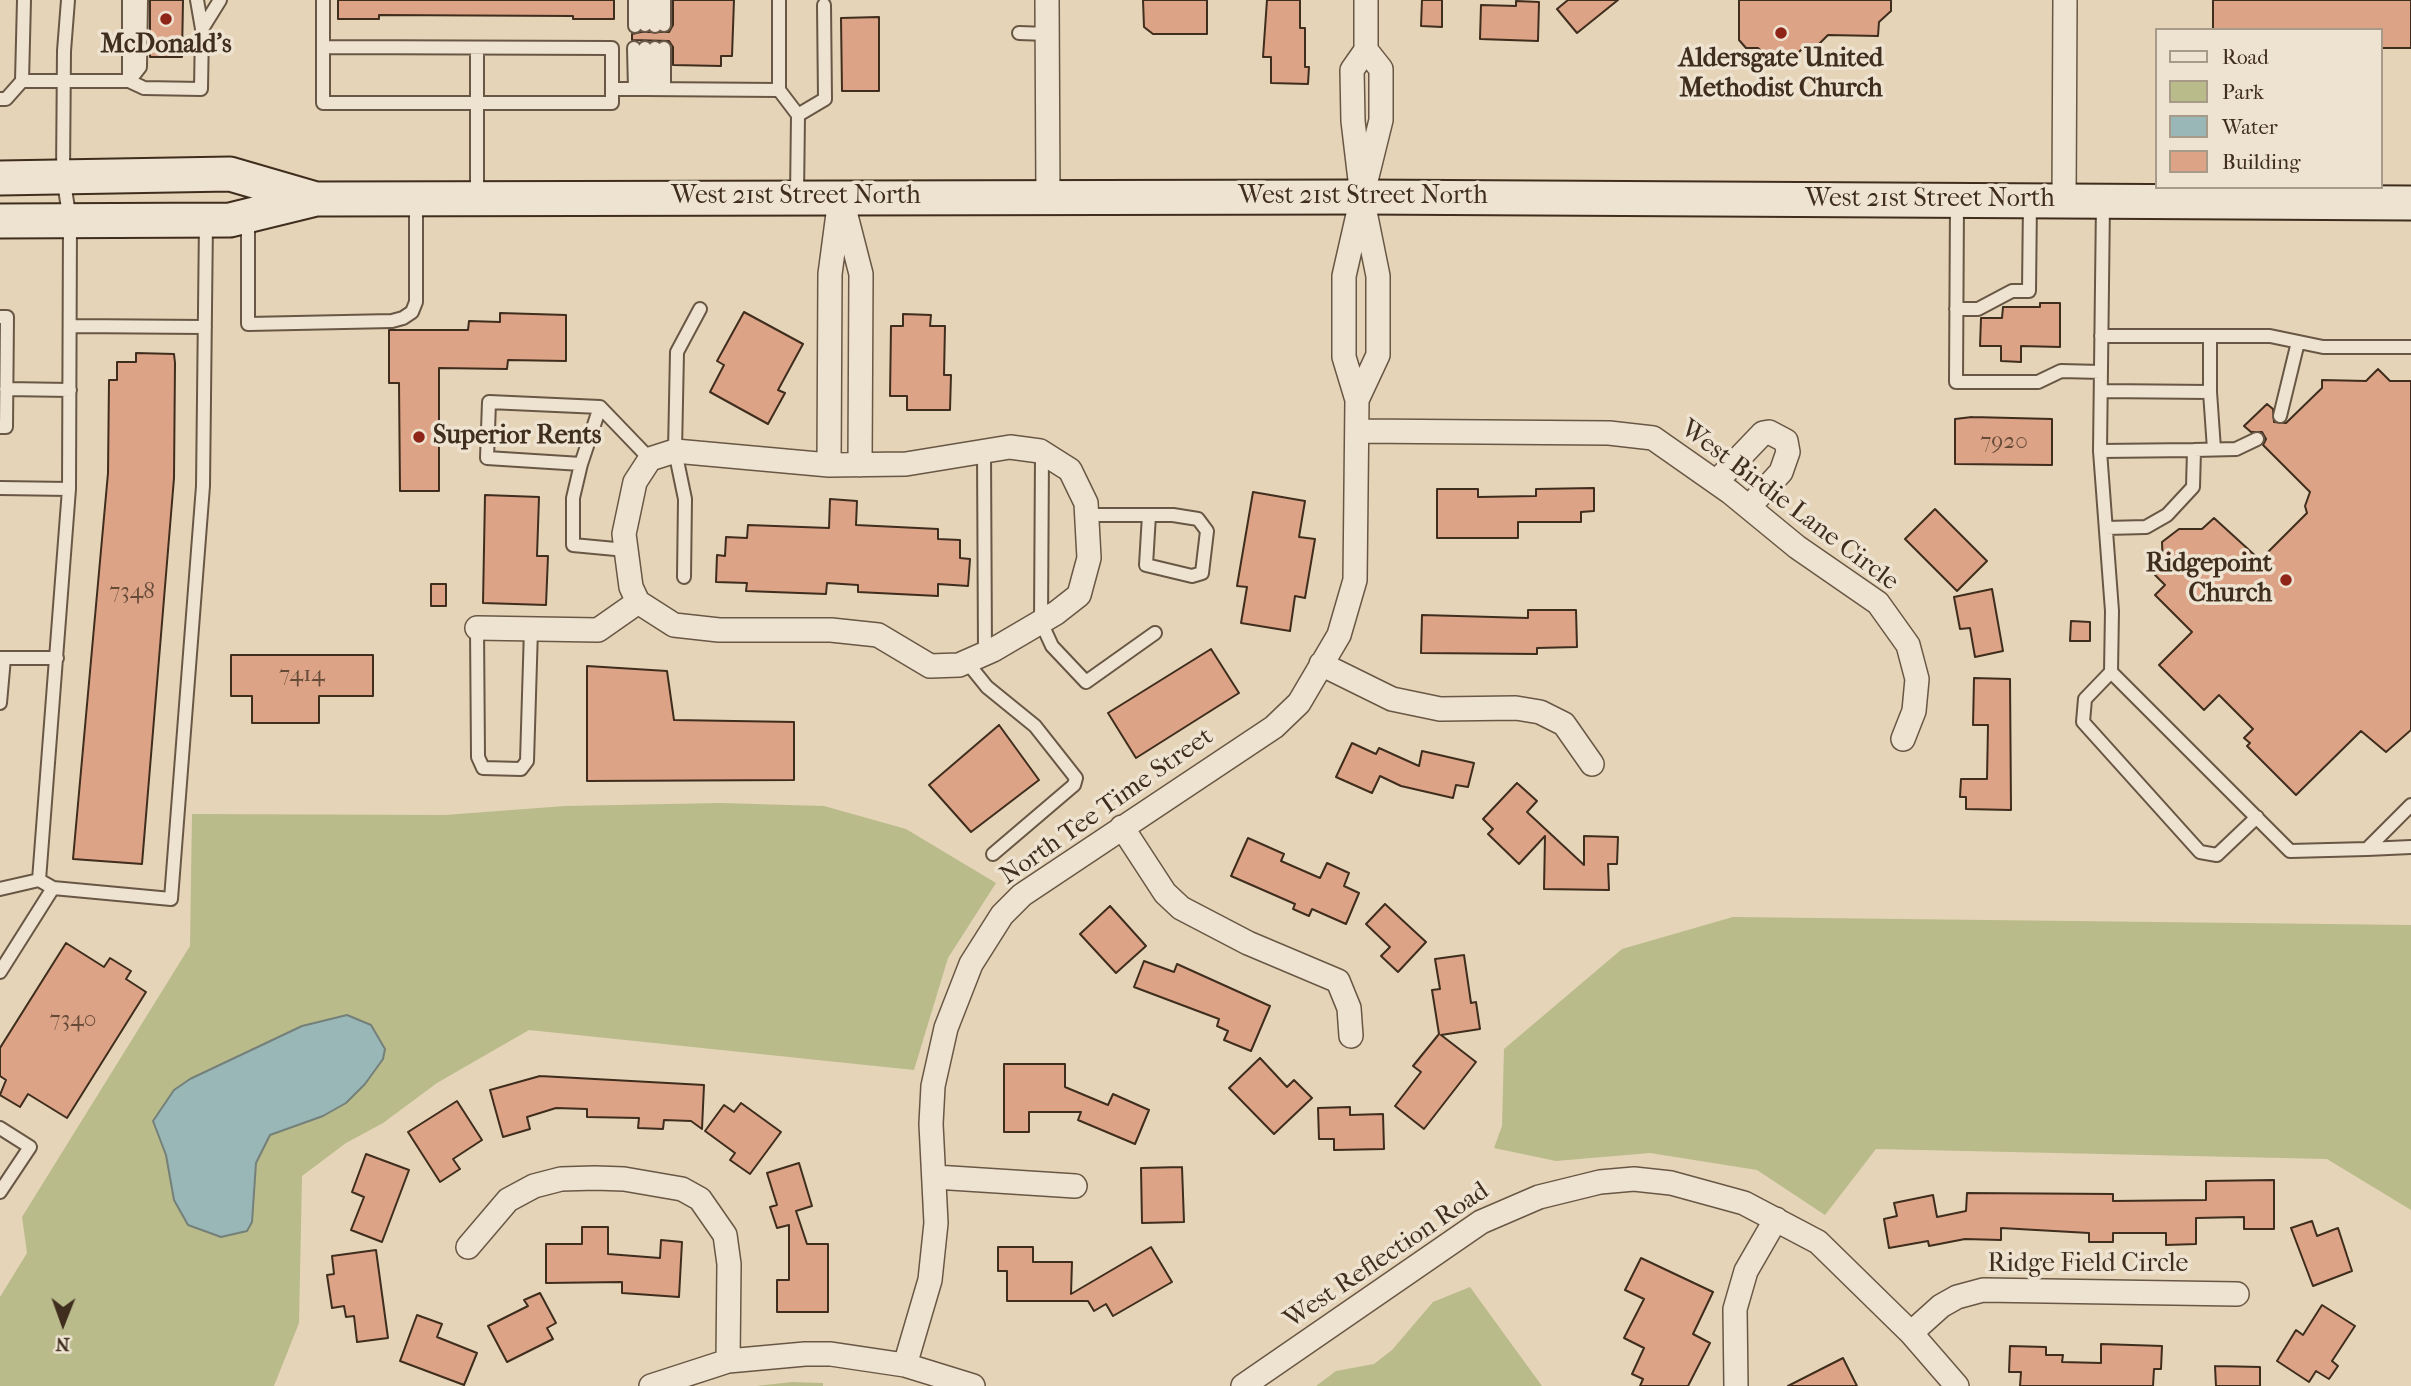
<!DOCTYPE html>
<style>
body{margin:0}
#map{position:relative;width:2411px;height:1386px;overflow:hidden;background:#e5d4b7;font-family:"IM FELL French Canon",serif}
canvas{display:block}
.legend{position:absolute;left:2155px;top:28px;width:228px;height:161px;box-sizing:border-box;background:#eee3d0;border:2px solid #a89a88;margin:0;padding:9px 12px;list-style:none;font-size:21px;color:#3f2d1d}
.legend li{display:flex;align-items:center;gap:14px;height:35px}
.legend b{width:35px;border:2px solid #a89a88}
.north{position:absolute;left:28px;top:1288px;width:70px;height:70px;-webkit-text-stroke:5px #eee3d0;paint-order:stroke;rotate:181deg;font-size:19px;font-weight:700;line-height:28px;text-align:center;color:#3f2d1d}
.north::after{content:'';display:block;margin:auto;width:24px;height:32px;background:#3f2d1d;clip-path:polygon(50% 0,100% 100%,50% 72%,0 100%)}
</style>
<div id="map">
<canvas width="2411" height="1386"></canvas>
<ul class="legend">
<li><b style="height:9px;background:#eee3d0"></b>Road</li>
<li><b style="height:19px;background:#b9bb8b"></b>Park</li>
<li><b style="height:19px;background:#98b7b6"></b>Water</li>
<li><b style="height:19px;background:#dca387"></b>Building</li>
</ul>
<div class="north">N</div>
</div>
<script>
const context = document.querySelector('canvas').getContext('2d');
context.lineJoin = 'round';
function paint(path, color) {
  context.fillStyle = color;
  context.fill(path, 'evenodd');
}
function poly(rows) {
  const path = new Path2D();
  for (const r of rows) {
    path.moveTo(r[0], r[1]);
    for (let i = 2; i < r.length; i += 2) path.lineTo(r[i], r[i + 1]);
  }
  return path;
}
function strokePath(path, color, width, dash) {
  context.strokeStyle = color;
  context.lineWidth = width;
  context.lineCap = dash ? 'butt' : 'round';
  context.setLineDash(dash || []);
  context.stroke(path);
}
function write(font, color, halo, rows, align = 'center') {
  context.font = font + ' "IM FELL French Canon",serif';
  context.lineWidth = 7;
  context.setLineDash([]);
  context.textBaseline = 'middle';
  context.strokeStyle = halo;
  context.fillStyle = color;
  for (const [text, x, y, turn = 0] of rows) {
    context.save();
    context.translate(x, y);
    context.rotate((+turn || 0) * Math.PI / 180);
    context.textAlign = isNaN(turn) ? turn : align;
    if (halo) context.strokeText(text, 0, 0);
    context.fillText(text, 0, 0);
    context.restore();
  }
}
paint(poly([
 [720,803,824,806,906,829,996,883,948,958,914,1070,529,1030,437,1083,383,1123,346,1143,302,1176,299,1323,274,1386,0,1386,0,1297,27,1253,22,1217,190,946,192,814,445,815,565,806],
 [1733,917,2411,925,2411,1210,2327,1159,1876,1149,1825,1215,1757,1170,1650,1153,1556,1161,1494,1148,1502,1126,1504,1049,1622,949],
 [1470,1287,1542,1386,1316,1386,1336,1371,1374,1364,1392,1350,1433,1302],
 [792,1382,823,1383,823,1386,756,1386]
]), '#b9bb8b');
const water = poly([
 [347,1015,371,1025,385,1049,383,1059,365,1084,346,1103,323,1116,270,1135,256,1163,252,1222,247,1231,221,1237,188,1225,174,1200,166,1155,153,1121,174,1090,190,1079,302,1026,347,1015]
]);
paint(water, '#98b7b6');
strokePath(water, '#748079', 2);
const building = poly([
 [150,0,183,0,182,57,150,57,150,0],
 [338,0,614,0,614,19,573,19,573,16,379,15,379,19,338,19,338,0],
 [673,0,734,0,732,56,721,56,721,66,673,65,673,47,669,41,632,40,632,34,641,32,669,32,673,25,673,0],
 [1143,0,1207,0,1207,34,1153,34,1144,27,1143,0],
 [1267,0,1300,0,1300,28,1305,28,1305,67,1309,67,1308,84,1271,83,1271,57,1263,57,1267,0],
 [1422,0,1442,0,1442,27,1421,26,1422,0],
 [1568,0,1618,0,1577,33,1557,9,1568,0],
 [1739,0,1891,0,1891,11,1879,22,1878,36,1828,35,1815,48,1803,48,1795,56,1766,56,1758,48,1746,48,1739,40,1739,0],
 [2213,0,2411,0,2411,48,2381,48,2381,30,2213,30,2213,0],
 [1516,1,1539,2,1538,41,1480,39,1481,5,1516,6,1516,1],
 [879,17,879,91,842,91,841,18,879,17],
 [2040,303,2060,303,2060,347,2021,346,2021,362,2001,361,2001,346,1980,346,1981,318,2002,318,2003,307,2040,307,2040,303],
 [744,312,803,344,778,390,785,393,768,424,710,392,724,365,717,361,744,312],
 [500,313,566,315,566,361,508,360,507,369,439,368,439,491,400,491,399,383,389,383,389,330,468,330,469,321,500,322,500,313],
 [903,314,931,315,930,326,945,326,944,375,951,375,950,410,907,410,907,396,890,396,891,326,903,326,903,314],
 [136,353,174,354,175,363,174,478,142,864,73,859,108,473,109,380,117,380,117,362,136,362,136,353],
 [2378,369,2390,381,2411,381,2411,730,2386,752,2361,731,2296,795,2247,746,2250,743,2244,738,2253,729,2219,695,2204,710,2159,665,2192,632,2155,595,2165,585,2155,575,2163,567,2162,542,2179,529,2202,529,2214,518,2260,560,2307,513,2305,506,2310,492,2263,445,2266,439,2262,432,2251,432,2244,426,2267,404,2273,409,2274,422,2286,423,2322,388,2322,380,2366,381,2378,369],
 [1972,417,2052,419,2052,465,1955,464,1955,419,1972,417],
 [1594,488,1594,511,1581,512,1581,522,1518,522,1518,538,1437,538,1437,489,1478,489,1478,497,1536,496,1536,489,1594,488],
 [1253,492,1305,501,1299,537,1315,539,1305,598,1295,596,1290,631,1241,623,1247,587,1237,586,1253,492],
 [485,495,539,497,537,556,548,556,546,605,483,603,485,495],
 [830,499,857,501,856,525,938,529,938,539,960,540,960,558,970,559,968,586,938,584,938,596,858,592,858,585,827,583,826,594,746,591,747,583,716,582,717,555,725,556,726,537,747,538,748,525,829,528,830,499],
 [1935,509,1987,561,1957,591,1905,539,1935,509],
 [431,584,446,584,446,606,431,606,431,584],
 [1992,589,2003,651,1975,657,1970,628,1960,629,1954,597,1992,589],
 [1528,610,1576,610,1577,647,1537,648,1537,654,1421,653,1422,615,1528,618,1528,610],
 [2071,621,2090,622,2090,641,2070,641,2071,621],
 [1211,649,1239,693,1136,758,1108,713,1211,649],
 [231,655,373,655,373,696,319,696,319,723,252,723,252,696,231,696,231,655],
 [587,666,667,671,674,720,794,722,794,780,587,781,587,666],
 [1974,678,2010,679,2011,810,1966,809,1966,797,1960,797,1961,779,1987,779,1988,725,1973,725,1974,678],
 [999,725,1039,780,971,832,929,785,999,725],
 [1352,743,1376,754,1379,748,1419,766,1422,751,1474,763,1468,787,1456,785,1453,798,1401,786,1380,776,1372,793,1336,777,1352,743],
 [1517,783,1537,801,1527,812,1584,865,1584,836,1618,837,1617,864,1608,864,1609,890,1544,889,1545,836,1519,864,1488,834,1493,829,1483,819,1517,783],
 [1248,838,1284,854,1281,861,1320,878,1327,863,1349,873,1344,886,1359,893,1346,924,1312,909,1309,916,1293,909,1295,904,1231,876,1248,838],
 [1385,904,1426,942,1398,972,1381,956,1390,947,1366,924,1385,904],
 [1110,906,1146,946,1116,973,1080,934,1110,906],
 [66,943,104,967,110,958,131,971,126,979,146,992,67,1118,28,1094,20,1107,0,1095,6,1080,0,1076,0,1048,66,943],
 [1464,955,1471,1003,1476,1002,1480,1029,1441,1035,1476,1062,1424,1129,1395,1106,1421,1072,1413,1066,1439,1034,1432,990,1440,989,1435,959,1464,955],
 [1144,961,1174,972,1177,964,1270,1006,1251,1051,1224,1040,1228,1031,1217,1026,1219,1019,1134,987,1144,961],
 [1260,1058,1287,1087,1294,1080,1312,1098,1274,1134,1229,1088,1260,1058],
 [1004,1064,1065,1064,1065,1087,1108,1105,1113,1094,1149,1110,1135,1144,1078,1120,1081,1112,1029,1112,1029,1132,1004,1132,1004,1064],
 [540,1076,704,1085,702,1129,691,1121,664,1120,663,1129,638,1128,639,1118,587,1117,587,1109,556,1108,527,1117,530,1129,503,1137,490,1090,540,1076],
 [457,1101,482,1140,453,1159,460,1169,440,1182,408,1132,457,1101],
 [741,1103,781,1132,750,1174,730,1160,735,1153,705,1131,724,1105,734,1112,741,1103],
 [1350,1107,1350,1115,1383,1114,1384,1149,1334,1150,1334,1139,1319,1139,1318,1108,1350,1107],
 [366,1154,409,1170,382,1242,351,1230,364,1197,352,1192,366,1154],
 [799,1163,812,1206,796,1211,807,1244,828,1244,828,1312,777,1312,777,1280,789,1280,789,1225,777,1228,770,1207,777,1205,767,1173,799,1163],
 [1182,1167,1184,1222,1142,1223,1141,1168,1182,1167],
 [2274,1180,2274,1229,2244,1229,2244,1217,2196,1218,2196,1244,2166,1245,2166,1233,2113,1233,2113,1242,2089,1242,2089,1233,2001,1228,2001,1240,1965,1239,1929,1246,1928,1241,1889,1248,1884,1219,1897,1216,1894,1203,1933,1195,1937,1217,1966,1211,1967,1193,2113,1194,2113,1201,2206,1200,2206,1181,2274,1180],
 [2312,1221,2317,1236,2338,1228,2352,1271,2313,1286,2291,1228,2312,1221],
 [582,1227,608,1227,608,1254,660,1258,661,1240,682,1242,679,1297,622,1293,622,1282,546,1283,546,1244,582,1244,582,1227],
 [998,1247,1033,1247,1033,1262,1072,1262,1071,1294,1151,1247,1172,1282,1113,1316,1106,1304,1094,1311,1088,1301,1007,1301,1007,1271,998,1271,998,1247],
 [376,1250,388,1338,357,1342,354,1316,346,1317,344,1306,332,1308,327,1275,334,1274,332,1256,376,1250],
 [1641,1258,1713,1292,1693,1334,1710,1343,1688,1386,1640,1386,1643,1379,1632,1374,1644,1348,1624,1338,1644,1299,1625,1290,1641,1258],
 [540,1293,556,1323,547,1328,553,1339,507,1362,488,1326,528,1306,524,1300,540,1293],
 [2322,1305,2355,1326,2332,1361,2338,1366,2329,1379,2316,1371,2309,1382,2277,1361,2296,1330,2303,1335,2322,1305],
 [417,1315,442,1324,437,1337,477,1353,464,1385,400,1361,417,1315],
 [2101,1344,2162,1346,2161,1369,2154,1369,2153,1386,2020,1386,2021,1372,2009,1372,2010,1346,2046,1347,2046,1355,2063,1355,2062,1362,2101,1363,2101,1344],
 [1843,1358,1857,1386,1788,1386,1843,1358],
 [2215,1366,2260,1367,2260,1386,2216,1386,2215,1366]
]);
paint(building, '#dca387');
strokePath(building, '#3f2d1d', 2);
const lane = poly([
 [197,0,202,29],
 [323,0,323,103,477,103,477,48],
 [645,25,645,0],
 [664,25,664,0],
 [635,26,635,0],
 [655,26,655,0],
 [1019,33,1047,34],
 [323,47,612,48,612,89],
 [634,48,635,89],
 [22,81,129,81,144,88,201,89,202,29,220,0],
 [129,81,140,67,141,0],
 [129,81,129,0],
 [645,89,645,48],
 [655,89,655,48],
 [664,89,664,48],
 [779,90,779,0],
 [0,99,6,99,22,81,24,0],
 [798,115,825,99,824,5],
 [477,196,477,103,612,103,612,89,645,89,779,90,798,115,797,196],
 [1957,201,1956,382,2038,382,2061,371,2101,372],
 [2103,202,2100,451,2112,611,2111,672,2290,851,2367,849,2411,805],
 [248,216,248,324,392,321,403,318,412,312,416,302,416,199],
 [1956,309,1978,309,2012,291,2029,291,2030,201],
 [0,317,7,317,6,427,0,427],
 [71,326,205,327],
 [2101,336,2270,336,2323,347,2411,347],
 [6,389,70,390],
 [2101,391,2210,392,2210,336],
 [2210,392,2214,449],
 [2280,416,2298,342],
 [984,450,985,654],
 [2194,450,2236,449,2257,439],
 [2100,451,2194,450,2193,487,2167,515,2146,527,2106,528],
 [1042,453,1041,622,1052,646,1086,682,1155,633],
 [581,464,487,458,489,402,600,407],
 [0,488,69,489],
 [1087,515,1173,515,1198,519,1207,531,1202,573,1192,576,1146,565,1149,515],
 [626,550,573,545,573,498,581,464,600,407,650,459],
 [684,577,685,499,675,451,677,352,700,309],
 [477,628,478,757,483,768,521,769,527,761,531,629],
 [0,658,57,658],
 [966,661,987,687,1035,726,1076,778,1074,785,993,854],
 [2111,672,2085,699,2083,722,2200,852,2217,855,2257,817],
 [0,703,4,658],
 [2367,849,2411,847],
 [39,880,69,489,70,221,63,176,64,51,68,0],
 [0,889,39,880,53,888,171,899,203,486,206,221],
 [0,972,53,888],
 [0,1128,30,1147,0,1192]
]);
const street = poly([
 [1047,0,1048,196],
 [1366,50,1366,0],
 [841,196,861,274,860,465],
 [1362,197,1381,120,1381,69,1366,50,1352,70,1353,121,1362,197,1378,276,1378,355,1357,400,1344,357,1344,276,1362,197],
 [2064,201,2065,0],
 [1357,431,1609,433,1653,438,1730,492,1797,547,1878,603,1908,645,1917,679,1914,711,1903,739],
 [1010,447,1040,451,1070,470,1086,503,1089,558,1079,595,1056,613,993,650,959,665,930,666,878,635,831,630,719,630,674,625,638,602,631,587,624,534,635,482,650,459,675,451,829,465,906,464,1010,447],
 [829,465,830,274,839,206],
 [1716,482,1763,433,1769,432,1786,441,1788,452,1781,472,1749,507],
 [477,628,598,630,638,602],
 [1321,664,1392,699,1440,709,1516,708,1540,712,1564,724,1592,764],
 [1122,827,1165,893,1181,908,1248,943,1338,981,1349,1008,1351,1036],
 [935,1177,1075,1186],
 [468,1247,508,1200,534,1186,561,1179,595,1178,624,1179,682,1189,700,1199,725,1235,729,1264,728,1361],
 [1911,1333,1941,1306,1957,1297,1983,1290,2237,1294],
 [905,1365,930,1280,936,1223,931,1124,933,1086,946,1028,971,964,1002,915,1022,895,1274,727,1299,703,1339,635,1355,580,1357,400],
 [651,1386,728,1361,805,1354,831,1354,905,1365,973,1386],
 [1243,1386,1481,1222,1539,1197,1600,1182,1634,1179,1671,1183,1744,1203,1818,1242,1911,1333,1957,1386],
 [1736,1386,1735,1309,1746,1271,1776,1219]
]);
const secondary = poly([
 [0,178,230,174,316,199],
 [0,221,230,220,316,199,1362,197,2411,203]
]);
strokePath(lane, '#685744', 16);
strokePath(street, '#685744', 26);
strokePath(secondary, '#3f2d1d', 37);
strokePath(lane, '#eee3d0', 12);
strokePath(street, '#eee3d0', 23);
strokePath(secondary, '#eee3d0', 33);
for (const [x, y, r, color] of [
 [166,19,7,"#8f2418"],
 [1781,33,7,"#8f2418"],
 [419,437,7,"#8f2418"],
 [2286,580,7,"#8f2418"]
]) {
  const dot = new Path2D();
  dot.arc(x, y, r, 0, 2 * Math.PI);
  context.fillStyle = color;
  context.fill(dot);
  strokePath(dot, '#eee3d0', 2.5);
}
write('23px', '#664a38', null, [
 ["7920",2004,442],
 ["7348",132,592],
 ["7414",302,675],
 ["7340",73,1020]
]);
write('bold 26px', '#3f2d1d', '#eee3d0', [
 ["McDonald's",166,46],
 ["Aldersgate United",1781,60],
 ["Methodist Church",1781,90],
 ["Superior Rents",433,437,"left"],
 ["Ridgepoint",2272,565,"right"],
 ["Church",2272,595,"right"]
]);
write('26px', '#3f2d1d', '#eee3d0', [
 ["West 21st Street North",796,197],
 ["West 21st Street North",1363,197],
 ["West 21st Street North",1930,200],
 ["West Birdie Lane Circle",1789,506,37],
 ["North Tee Time Street",1107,807,-35],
 ["West Reflection Road",1387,1256,-34],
 ["Ridge Field Circle",2088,1265]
]);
</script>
